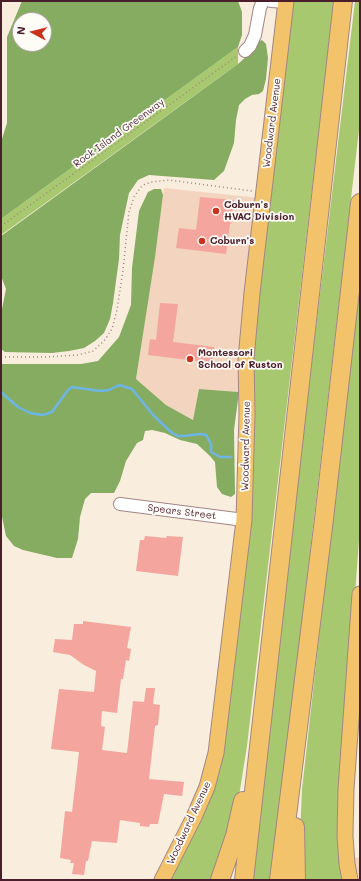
<!DOCTYPE html>
<style>
body{margin:0}
#map{position:relative;width:361px;height:881px;overflow:hidden;background:#f9eddd;font-family:Mali,sans-serif}
canvas{display:block}
.frame{position:absolute;inset:0;border:2px solid #4a1f2b;pointer-events:none}
.north{position:absolute;left:12px;top:12px;width:40px;height:40px;box-sizing:border-box;background:#fdfcf7;border:1px solid #b5a4a5;border-radius:50%;rotate:277deg;font-size:11px;font-weight:700;line-height:16px;text-align:center;color:#4a1f2b}
.north::after{content:'';display:block;margin:auto;width:14px;height:18px;background:#c8321e;clip-path:polygon(50% 0,100% 100%,50% 72%,0 100%)}
</style>
<div id="map">
<canvas width="361" height="881"></canvas>
<div class="frame"></div>
<div class="north">N</div>
</div>
<script>
const context = document.querySelector('canvas').getContext('2d');
context.lineJoin = 'round';
function paint(path, color) {
  context.fillStyle = color;
  context.fill(path, 'evenodd');
}
function poly(rows) {
  const path = new Path2D();
  for (const r of rows) {
    path.moveTo(r[0], r[1]);
    for (let i = 2; i < r.length; i += 2) path.lineTo(r[i], r[i + 1]);
  }
  return path;
}
function strokePath(path, color, width, dash) {
  context.strokeStyle = color;
  context.lineWidth = width;
  context.lineCap = dash ? 'butt' : 'round';
  context.setLineDash(dash || []);
  context.stroke(path);
}
function write(font, color, halo, rows, align = 'center') {
  context.font = font + ' Mali,sans-serif';
  context.lineWidth = 3.5;
  context.setLineDash([]);
  context.textBaseline = 'middle';
  context.strokeStyle = halo;
  context.fillStyle = color;
  for (const [text, x, y, turn = 0] of rows) {
    context.save();
    context.translate(x, y);
    context.rotate((+turn || 0) * Math.PI / 180);
    context.textAlign = isNaN(turn) ? turn : align;
    if (halo) context.strokeText(text, 0, 0);
    context.fillText(text, 0, 0);
    context.restore();
  }
}
paint(poly([
 [164,188,259,198,242,392,199,389,193,420,166,405,136,379],
 [352,857,360,858,360,880,354,880]
]), '#f3d4bf');
paint(poly([
 [294,1,334,1,247,746,240,790,234,818,214,880,166,880,210,789,252,365,265,218],
 [355,1,360,1,360,121,272,880,250,880],
 [238,47,238,64,1,235,1,219],
 [360,255,360,526,350,663,345,880,302,880,300,836,302,789,338,469]
]), '#a8c870');
paint(poly([
 [22,1,238,1,242,12,242,35,238,47,1,219,1,142,7,123,7,37],
 [20,20,44,20,44,44,20,44],
 [262,40,266,44,268,58,266,79,263,91,259,94,252,95,245,99,239,105,236,120,234,143,224,171,214,180,149,175,138,180,129,193,120,235,119,259,113,303,110,319,104,333,95,341,84,348,69,351,52,353,5,352,1,349,1,314,6,289,1,276,1,236,238,64,248,55,258,42],
 [154,189,161,189,163,195,155,257,136,379,166,405,193,420,199,389,239,392,234,430,235,494,231,497,222,494,217,487,215,462,210,456,197,444,180,440,165,433,152,430,145,431,143,440,137,443,126,461,120,481,114,493,91,493,85,499,80,517,78,539,72,558,57,558,23,550,14,546,6,536,1,512,1,364,81,364,98,361,119,337,131,305,132,268,139,211,148,192]
]), '#86ac62');
strokePath(poly([
 [1,392,18,407,30,413,43,415,52,412,68,390,72,387,100,391,109,390,119,385,132,389,154,416,172,433,178,436,183,436,201,434,206,435,211,444,211,452,220,457,231,457]
]), '#6eb5e5', 2.5);
paint(poly([
 [200,197,234,200,231,224,230,224,226,254,176,248,179,228,196,230],
 [160,303,178,304,173,342,214,347,213,363,148,355,150,339,156,340],
 [145,536,166,538,167,536,183,537,178,576,136,571,140,540,144,540],
 [83,621,131,627,127,648,131,649,129,661,126,660,123,679,121,679,117,713,102,711,101,726,105,727,102,750,127,753,133,701,144,702,146,688,155,688,153,704,160,705,158,725,155,726,149,779,184,782,182,796,164,794,158,824,150,824,149,827,140,826,140,823,120,820,117,843,92,841,88,861,86,861,84,875,72,874,74,863,70,863,71,860,60,858,65,811,72,812,79,752,51,749,59,689,94,692,96,671,84,665,70,655,53,652,55,639,72,640,74,624,83,624]
]), '#f4a59d');
const minor = poly([
 [271,1,286,2],
 [245,51,250,46,255,35,260,8,263,1],
 [120,504,244,520]
]);
const major = poly([
 [162,880,194,817,207,787,216,753,244,520,247,413,246,359,252,293,286,1],
 [350,880,347,864,345,836,346,789,360,594]
]);
const highway = poly([
 [295,827,296,880],
 [220,880,235,836,243,801],
 [244,880,343,1],
 [279,880,324,519,360,203]
]);
strokePath(minor, '#a28684', 14);
strokePath(major, '#a28684', 17);
strokePath(highway, '#a28684', 20);
strokePath(poly([
 [1,226,237,56],
 [1,357,46,357,78,355,93,351,104,341,112,329,117,310,123,270,129,212,134,197,141,187,145,184,152,182,169,180,252,191]
]), '#a28684', 1.5, [1, 3]);
strokePath(minor, '#fff', 12);
strokePath(major, '#f2c36a', 15);
strokePath(highway, '#f2c36a', 18);
for (const [x, y, r, color] of [
 [216,211,4,"#c8321e"],
 [202,241,4,"#c8321e"],
 [190,359,4,"#c8321e"]
]) {
  const dot = new Path2D();
  dot.arc(x, y, r, 0, 2 * Math.PI);
  context.fillStyle = color;
  context.fill(dot);
  strokePath(dot, '#fdfcf7', 1.5);
}
write('10px', '#4a1f2b', '#fdfcf7', [
 ["Woodward Avenue",272,123,-83],
 ["Rock Island Greenway",119,133,-36],
 ["Woodward Avenue",246,446,-89],
 ["Spears Street",182,512,7],
 ["Woodward Avenue",189,823,-65]
]);
write('bold 10px', '#4a1f2b', '#fdfcf7', [
 ["Coburn's",224,205],
 ["HVAC Division",224,217],
 ["Coburn's",210,241],
 ["Montessori",198,353],
 ["School of Ruston",198,365]
], 'left');
</script>
